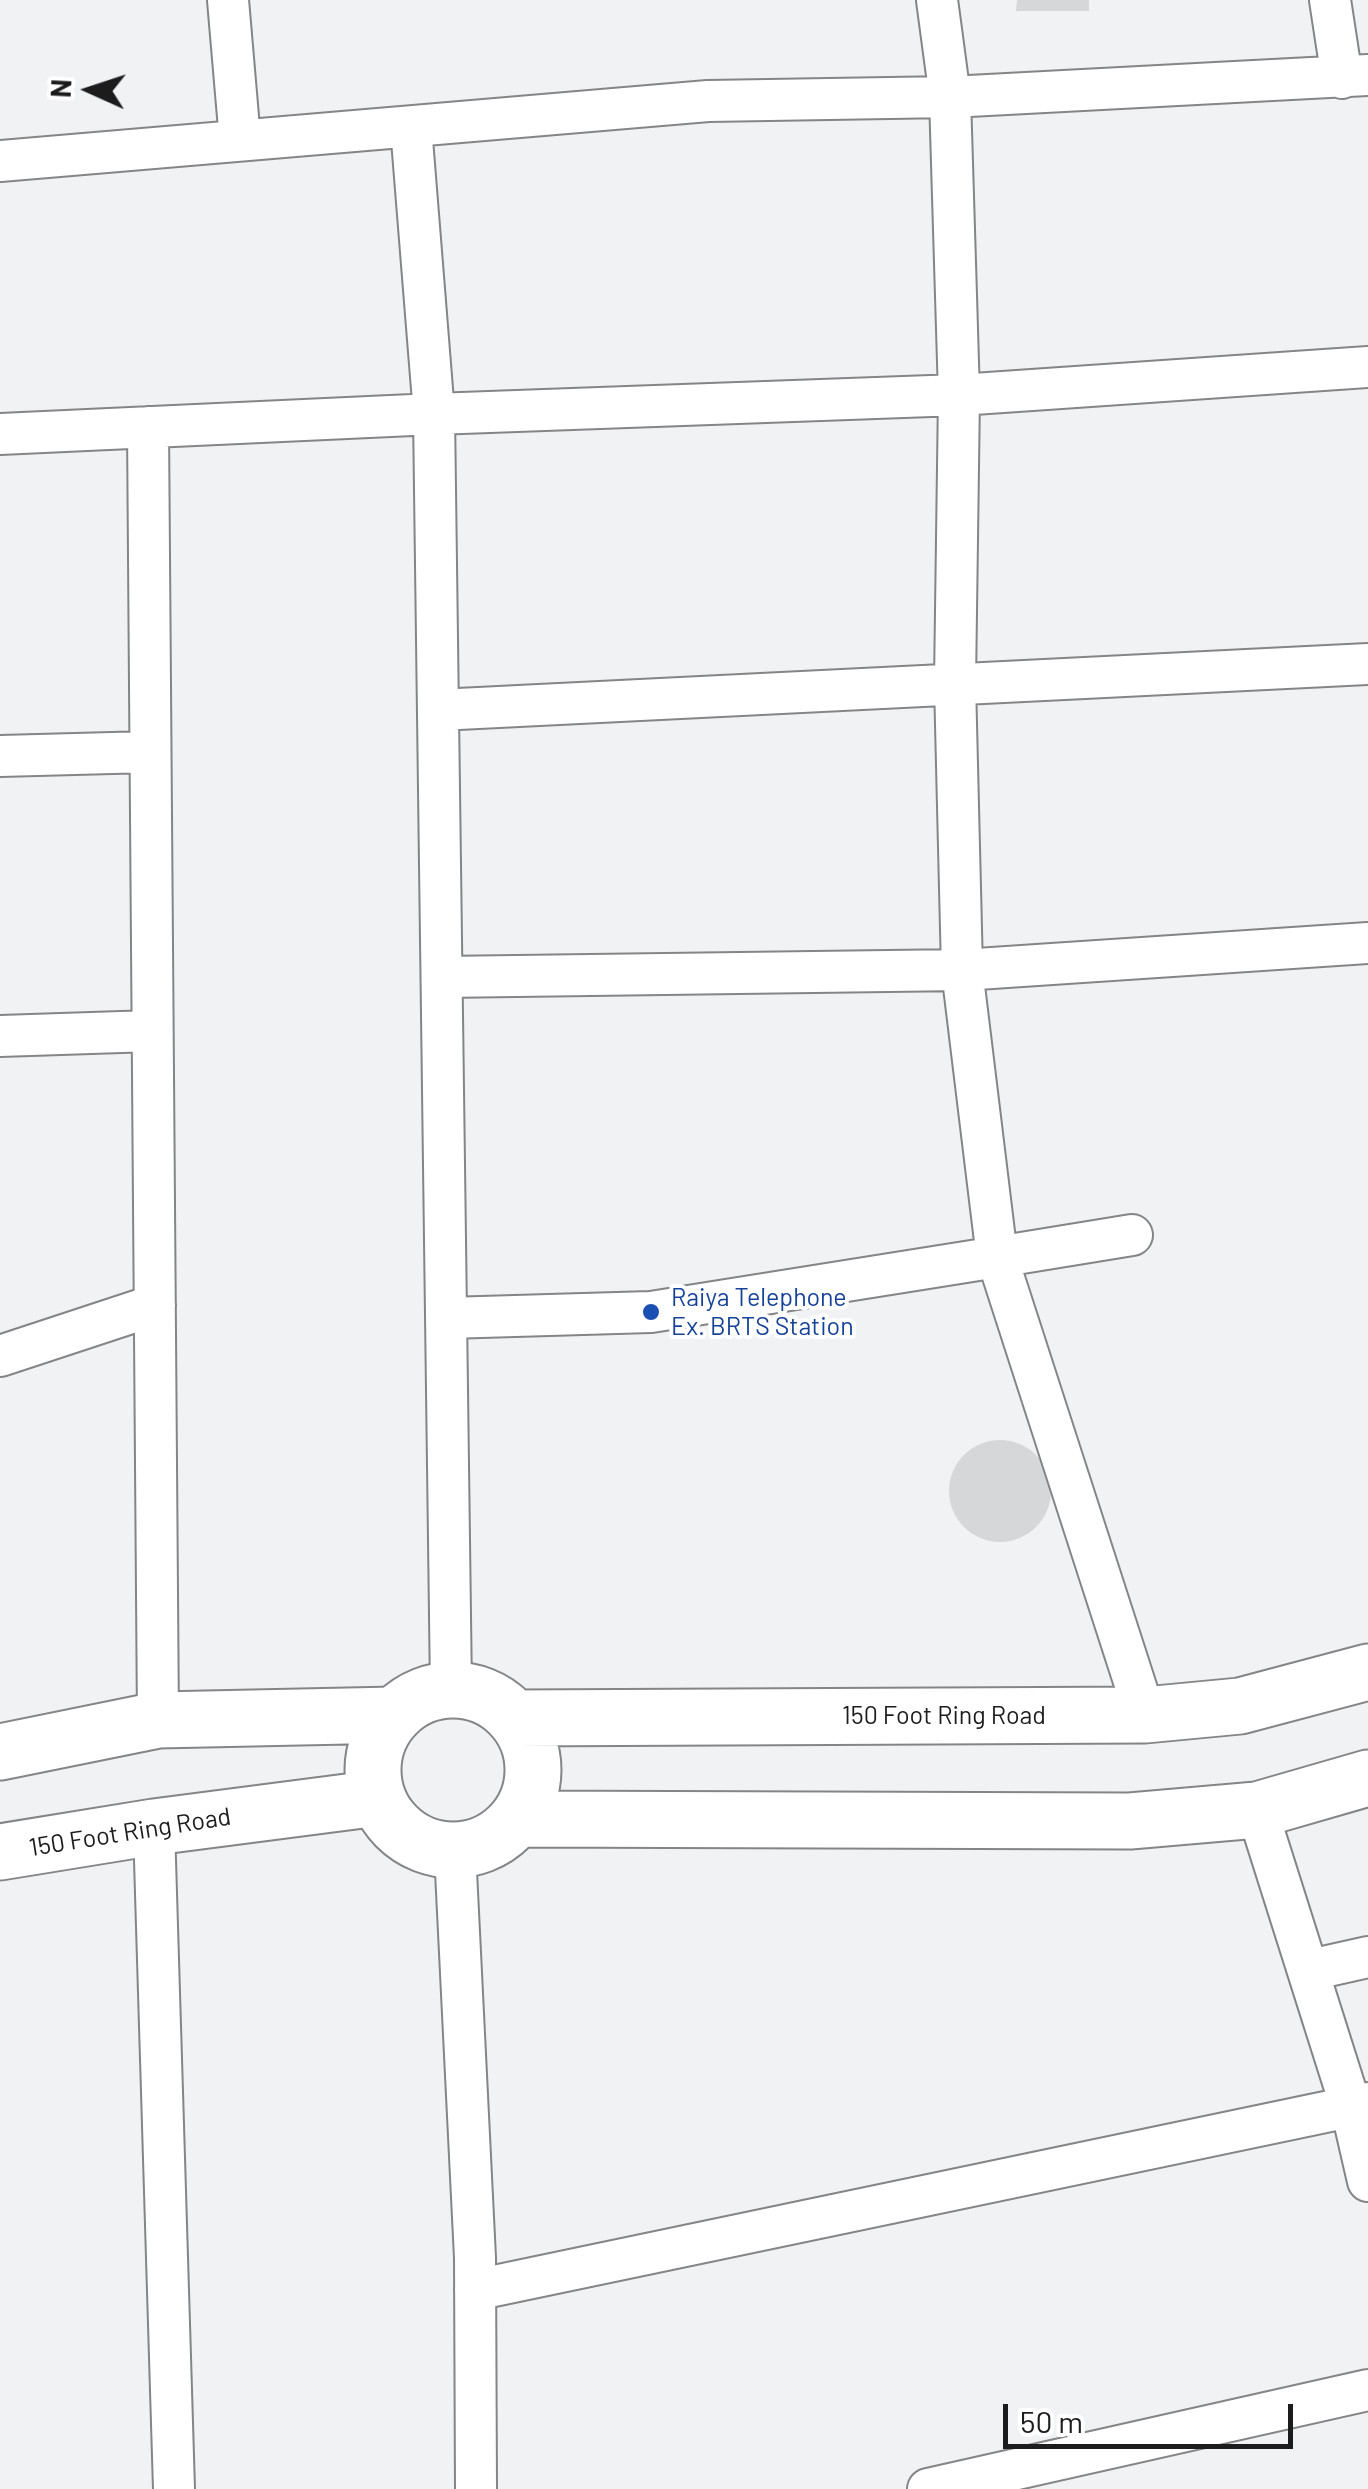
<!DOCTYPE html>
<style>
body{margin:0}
#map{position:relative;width:1368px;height:2489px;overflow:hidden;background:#f1f2f3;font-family:Barlow,sans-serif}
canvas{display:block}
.north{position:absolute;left:40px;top:40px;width:100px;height:100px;-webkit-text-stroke:8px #fff;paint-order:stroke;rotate:273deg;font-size:28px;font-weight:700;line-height:40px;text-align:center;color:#1c1c1d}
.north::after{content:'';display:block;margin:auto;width:35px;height:45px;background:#1c1c1d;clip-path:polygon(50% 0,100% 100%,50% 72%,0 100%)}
.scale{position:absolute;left:1003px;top:2404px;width:290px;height:45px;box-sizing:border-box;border:5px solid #1c1c1d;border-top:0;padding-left:12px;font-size:30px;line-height:35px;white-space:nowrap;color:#1c1c1d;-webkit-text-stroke:8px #fff;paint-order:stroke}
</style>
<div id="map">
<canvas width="1368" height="2489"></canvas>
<div class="north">N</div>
<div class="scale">50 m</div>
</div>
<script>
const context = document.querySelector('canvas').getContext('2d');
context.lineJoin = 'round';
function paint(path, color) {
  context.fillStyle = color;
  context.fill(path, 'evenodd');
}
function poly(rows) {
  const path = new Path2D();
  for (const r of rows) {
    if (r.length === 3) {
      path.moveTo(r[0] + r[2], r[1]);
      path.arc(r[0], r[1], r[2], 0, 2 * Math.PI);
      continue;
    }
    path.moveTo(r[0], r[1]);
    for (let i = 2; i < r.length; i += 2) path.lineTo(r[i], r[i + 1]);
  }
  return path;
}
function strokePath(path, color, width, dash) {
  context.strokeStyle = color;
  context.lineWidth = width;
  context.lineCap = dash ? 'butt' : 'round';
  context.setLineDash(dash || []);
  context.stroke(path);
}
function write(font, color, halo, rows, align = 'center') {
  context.font = font + ' Barlow,sans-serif';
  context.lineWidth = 8;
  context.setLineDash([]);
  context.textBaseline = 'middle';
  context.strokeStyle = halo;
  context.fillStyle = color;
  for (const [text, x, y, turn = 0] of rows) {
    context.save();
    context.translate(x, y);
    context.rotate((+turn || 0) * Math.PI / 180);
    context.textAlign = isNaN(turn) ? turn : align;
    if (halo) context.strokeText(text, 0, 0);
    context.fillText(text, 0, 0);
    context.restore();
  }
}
paint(poly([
 [1017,0,1089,0,1089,11,1016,11],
 [1000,1491,51]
]), '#d6d7d8');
const minor = poly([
 [228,0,240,140],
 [1330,0,1342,78],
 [411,127,434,414,451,1690],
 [0,161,708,101,950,97,1368,75],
 [148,427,158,1720],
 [0,434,434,414,959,395,1368,367],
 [438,710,1368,664],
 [0,756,150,752],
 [442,977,962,970,1368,943],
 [0,1036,152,1031],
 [1132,1235,997,1257,1145,1715],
 [447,1318,651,1312,997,1257,962,970,955,683,959,395,950,97,937,0],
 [0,1356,155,1305],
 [1257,1810,1351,2107,1368,2181],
 [154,1827,174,2489],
 [455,1851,475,2258,476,2489],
 [1310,1970,1368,1957],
 [475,2290,1368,2103],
 [928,2489,1368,2390]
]);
const highway = poly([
 [453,1770,80],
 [515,1718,1145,1715,1240,1706,1368,1672],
 [0,1752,158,1720,395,1715],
 [518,1819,1130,1821,1257,1810,1368,1778],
 [0,1852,154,1827,378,1798]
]);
strokePath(minor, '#848586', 44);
strokePath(highway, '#848586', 59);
strokePath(minor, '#fff', 40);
strokePath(highway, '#fff', 55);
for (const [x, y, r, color] of [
 [651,1312,10,"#1a4fb4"]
]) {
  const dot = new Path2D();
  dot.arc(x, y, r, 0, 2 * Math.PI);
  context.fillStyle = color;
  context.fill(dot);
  strokePath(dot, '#fff', 4);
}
write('25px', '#164399', '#fff', [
 ["Raiya Telephone",671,1298],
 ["Ex. BRTS Station",671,1327]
], 'left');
write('25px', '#1c1c1d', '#fff', [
 ["150 Foot Ring Road",944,1716],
 ["150 Foot Ring Road",130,1832,-9]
]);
</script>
